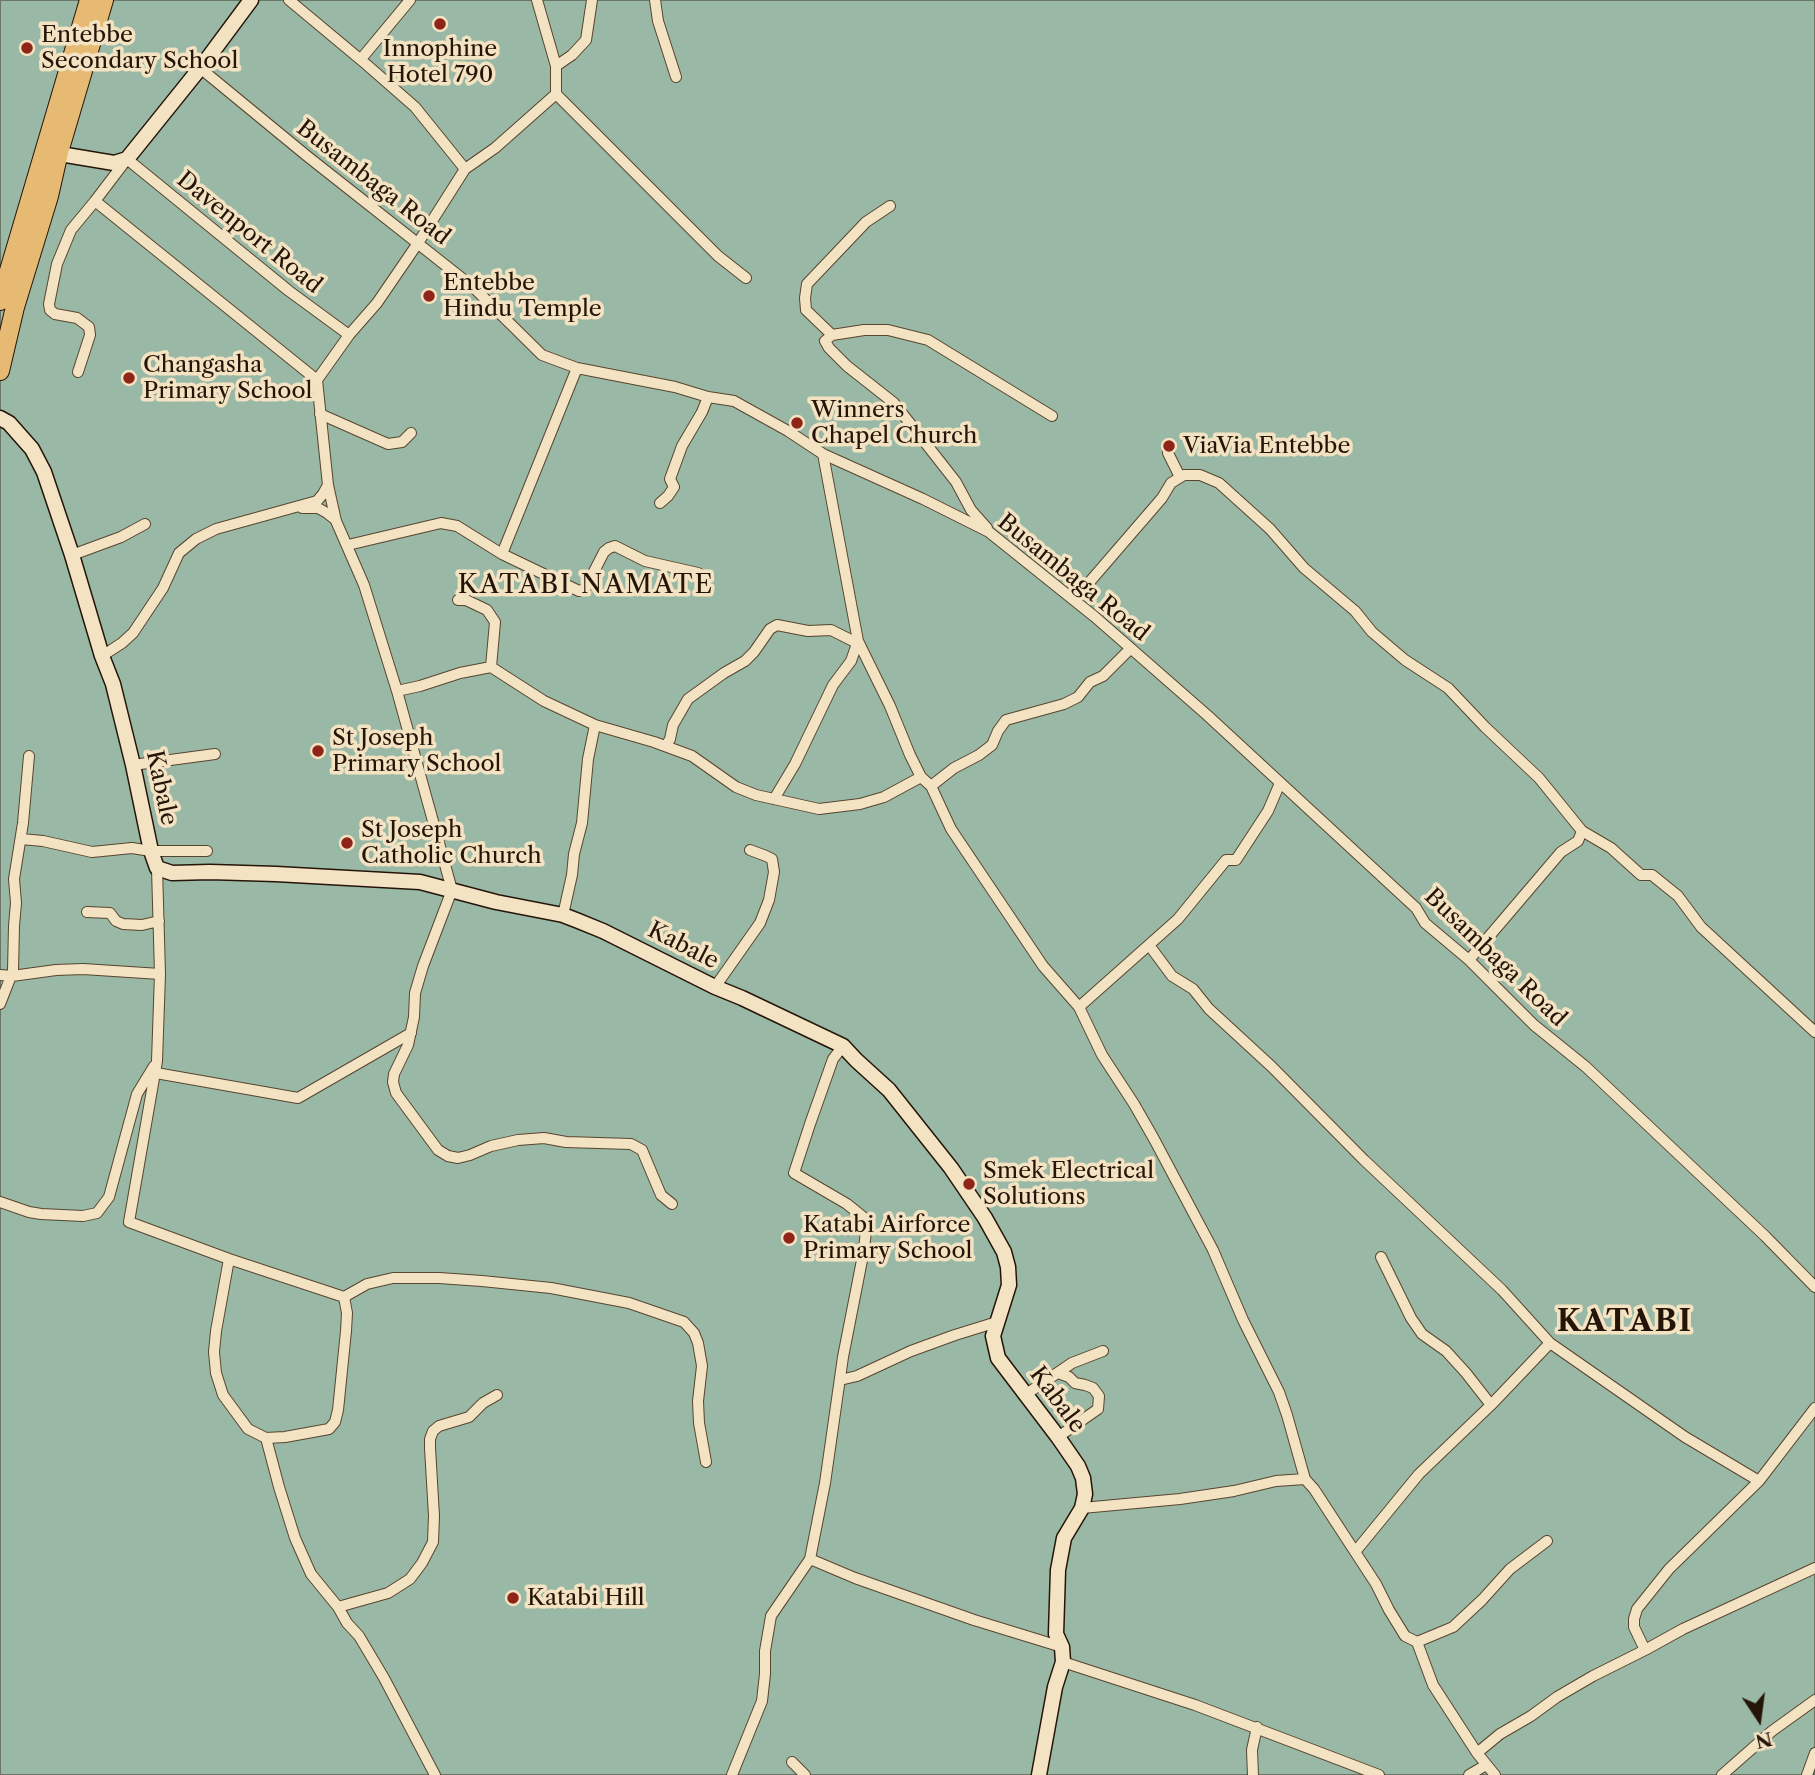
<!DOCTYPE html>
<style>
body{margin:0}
#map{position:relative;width:1815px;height:1775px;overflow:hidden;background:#edd4a3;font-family:"Libre Caslon Text",serif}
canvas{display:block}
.north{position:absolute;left:1724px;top:1684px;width:70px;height:70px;-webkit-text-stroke:5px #f3e3c3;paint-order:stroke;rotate:167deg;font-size:19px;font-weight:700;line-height:28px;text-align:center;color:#251508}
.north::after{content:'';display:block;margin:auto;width:24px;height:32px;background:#251508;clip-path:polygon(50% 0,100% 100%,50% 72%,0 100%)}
</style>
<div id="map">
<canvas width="1815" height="1775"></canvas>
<div class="north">N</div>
</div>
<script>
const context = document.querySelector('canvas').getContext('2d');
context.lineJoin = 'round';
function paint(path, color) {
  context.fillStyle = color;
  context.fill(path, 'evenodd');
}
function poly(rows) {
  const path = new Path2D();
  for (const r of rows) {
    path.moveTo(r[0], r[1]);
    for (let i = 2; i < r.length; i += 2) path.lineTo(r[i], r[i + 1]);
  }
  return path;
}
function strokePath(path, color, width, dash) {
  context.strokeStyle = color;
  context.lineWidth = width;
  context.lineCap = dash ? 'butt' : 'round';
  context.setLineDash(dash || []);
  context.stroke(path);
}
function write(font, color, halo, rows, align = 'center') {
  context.font = font + ' "Libre Caslon Text",serif';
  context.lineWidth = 7;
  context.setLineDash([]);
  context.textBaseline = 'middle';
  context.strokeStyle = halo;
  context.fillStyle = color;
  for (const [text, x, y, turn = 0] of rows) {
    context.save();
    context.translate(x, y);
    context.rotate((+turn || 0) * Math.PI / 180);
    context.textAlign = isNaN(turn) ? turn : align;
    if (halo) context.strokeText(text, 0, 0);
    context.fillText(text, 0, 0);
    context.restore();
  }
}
const water = poly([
 [0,0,1815,0,1815,1775,0,1775,0,0]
]);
paint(water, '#99b8a5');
strokePath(water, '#6b7766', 2);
const street = poly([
 [289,0,367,65,415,107,465,169],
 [537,0,556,66,556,94,718,256,746,278],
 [655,0,658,21,676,77],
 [361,59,410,0],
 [556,66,572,55,586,40,592,0],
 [200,68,307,156,473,287,542,355,577,368,675,387,708,397,734,401,788,431,823,454,923,499,989,532,1095,617,1207,715,1416,908,1425,923,1469,960,1534,1025,1586,1067,1765,1236,1815,1287],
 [349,335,289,291,127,159,95,201,317,380,328,485,336,521,364,585,397,691,452,890,423,966,415,993,414,1017,408,1045,394,1074,393,1082,396,1093,438,1150,448,1156,458,1158,470,1155,491,1146,518,1140,544,1138,566,1142,631,1144,642,1150,661,1195,672,1204],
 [832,335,806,310,805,298,807,284,866,222,890,206],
 [78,372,90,335,89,327,77,318,55,314,50,310,49,304,57,264,71,230,95,201],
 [317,380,349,335,377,303,418,243,465,169,495,148,556,94],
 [320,414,388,444,402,442,411,433],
 [1168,453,1180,477],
 [823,454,858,641,890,706,910,755,921,777,931,786,951,829,1043,966,1079,1007,1102,1055,1134,1104,1154,1139,1213,1250,1243,1320,1279,1392,1287,1415,1305,1479,1314,1489,1376,1584,1389,1610,1405,1636,1417,1642,1433,1685,1477,1753,1495,1775],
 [660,503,668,496,674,487,670,479,682,446,702,412,708,397],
 [302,508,318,508,327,513,336,520],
 [987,528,971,510,956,482,894,403,847,366,829,348,825,341,832,335,864,330,888,330,928,340,1052,416],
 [348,545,441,523,457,526,502,554,579,591,585,589,604,552,609,548,615,546,645,561,698,573],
 [502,554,577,368],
 [72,555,121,537,145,524],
 [458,600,466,600,487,610,495,622,491,667],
 [1074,600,1162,498,1171,483,1184,475,1200,475,1219,483,1270,529,1304,568,1355,611,1372,632,1405,660,1448,688,1485,727,1539,778,1582,831],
 [102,656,122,643,133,633,163,588,179,553,196,539,216,529,317,501,323,494,328,485],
 [397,691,420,686,460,673,491,667,544,701,595,725,654,742,692,756,736,787,756,795,819,809,860,804,884,797,921,777],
 [666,746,670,739,673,725,688,699,724,673,745,661,754,652,770,629,777,625,808,631,831,630,857,643],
 [133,765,215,754],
 [931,786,954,768,979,755,992,745,998,731,1006,720,1064,704,1078,697,1090,682,1103,676,1130,649],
 [774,799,795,764,833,685,851,661,858,641],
 [21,839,43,841,92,852,132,848,151,851,207,851],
 [157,868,160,974,157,1061,129,1222,229,1259,344,1297,367,1284,393,1278,439,1278,482,1281,551,1288,629,1303,684,1322,694,1333,698,1343,702,1366,698,1401,699,1423,706,1462],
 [87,912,110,913,116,921,123,924,142,925,159,921],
 [563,915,572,875,574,854,582,823,588,759,595,725],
 [1149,945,1172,976,1193,989,1209,1009,1272,1067,1364,1160,1502,1290,1550,1343,1685,1437,1759,1481],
 [1469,960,1561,852,1578,841,1582,831,1611,848,1641,875,1652,875,1678,896,1701,927,1815,1032],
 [0,975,12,976,56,970,83,969,160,974],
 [715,987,760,923,769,900,774,872,772,859,766,856,750,850],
 [0,1004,13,971,14,926,16,903,14,879,23,823,29,756],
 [1079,1007,1178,919,1226,860,1236,860,1268,811,1280,783],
 [156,1073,298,1098,411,1033],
 [0,1202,29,1212,41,1214,83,1216,97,1213,109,1197,137,1094,154,1066],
 [1381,1257,1411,1318,1422,1334,1446,1351,1466,1373,1491,1405],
 [229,1259,216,1331,214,1352,216,1373,223,1395,248,1429,266,1438,285,1437,329,1429,335,1422,338,1410,346,1331,347,1313,344,1297],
 [1058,1373,1069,1377,1075,1383,1085,1385,1093,1388,1099,1396,1098,1409,1058,1437],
 [840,1380,857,1376,911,1351,955,1335,997,1322],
 [1025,1395,1072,1363,1103,1351],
 [266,1438,279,1487,295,1538,311,1574,338,1607,347,1623,359,1636,384,1678,435,1775],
 [1082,1508,1180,1499,1234,1491,1276,1481,1305,1479],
 [1355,1552,1419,1474,1491,1405,1550,1343],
 [810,1559,855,1578,974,1620,1062,1647],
 [338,1607,388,1593,410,1579,422,1563,433,1542,434,1516,430,1448,430,1439,433,1431,439,1426,469,1417,483,1403,497,1395],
 [1417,1642,1453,1627,1482,1600,1510,1569,1547,1541],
 [1645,1650,1683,1629,1815,1568],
 [1063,1662,1195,1705,1379,1775],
 [1477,1753,1500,1734,1531,1716,1557,1697,1593,1676,1645,1650,1634,1627,1634,1619,1637,1609,1669,1569,1759,1481,1815,1408],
 [792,1762,805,1775],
 [732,1775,762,1701,765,1674,765,1651,771,1616,810,1559,825,1483,843,1357,864,1250,866,1230,863,1217,847,1204,794,1173,810,1124,833,1059,843,1046],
 [1253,1775,1252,1750,1257,1727],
 [1469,1775,1486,1765],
 [1722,1775,1772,1731,1815,1700],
 [1807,1775,1815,1753]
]);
const secondary = poly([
 [59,152,66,155,114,163,127,159,205,62,251,0],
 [0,418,9,423,32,449,44,472,72,555,102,656,113,684,133,765,151,851,157,868,172,873,210,872,276,874,420,882,496,902,563,915,576,920,603,931,715,987,742,998,843,1046,856,1060,889,1090,951,1168,985,1218,1004,1252,1008,1267,1009,1285,993,1336,998,1358,1058,1437,1078,1466,1083,1478,1085,1494,1082,1508,1064,1538,1058,1570,1056,1634,1062,1647,1063,1662,1055,1687,1039,1775]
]);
const highway = poly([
 [0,301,89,0],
 [0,371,15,307,49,196,59,152,104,0]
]);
strokePath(street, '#57452f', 12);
strokePath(secondary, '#251508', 17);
strokePath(highway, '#251508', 20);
strokePath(street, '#f3e3c3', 10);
strokePath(secondary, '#f3e3c3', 14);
strokePath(highway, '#e6ba72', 18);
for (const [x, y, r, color] of [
 [440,24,7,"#8f2418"],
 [27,48,7,"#8f2418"],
 [429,296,7,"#8f2418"],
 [129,378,7,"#8f2418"],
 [797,423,7,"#8f2418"],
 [1169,446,7,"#8f2418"],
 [318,751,7,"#8f2418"],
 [347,843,7,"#8f2418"],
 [969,1184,7,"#8f2418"],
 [789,1238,7,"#8f2418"],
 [513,1598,7,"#8f2418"]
]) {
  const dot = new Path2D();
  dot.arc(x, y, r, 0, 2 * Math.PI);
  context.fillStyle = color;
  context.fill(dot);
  strokePath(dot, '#f3e3c3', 2.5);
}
write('23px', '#251508', '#f3e3c3', [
 ["Entebbe",41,35],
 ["Secondary School",41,61],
 ["Innophine",440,49,"center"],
 ["Hotel 790",440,75,"center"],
 ["Entebbe",443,283],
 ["Hindu Temple",443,309],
 ["Changasha",143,365],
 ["Primary School",143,391],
 ["Winners",811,410],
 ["Chapel Church",811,436],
 ["ViaVia Entebbe",1183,446],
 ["St Joseph",332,738],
 ["Primary School",332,764],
 ["St Joseph",361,830],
 ["Catholic Church",361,856],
 ["Smek Electrical",983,1171],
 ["Solutions",983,1197],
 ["Katabi Airforce",803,1225],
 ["Primary School",803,1251],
 ["Katabi Hill",527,1598]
], 'left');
write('23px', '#251508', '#f3e3c3', [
 ["Busambaga Road",373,183,38],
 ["Davenport Road",249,233,39],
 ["Busambaga Road",1073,578,39],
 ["Kabale",161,788,78],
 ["Kabale",683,946,27],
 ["Busambaga Road",1495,958,44],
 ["Kabale",1057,1400,53]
]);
context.letterSpacing = '2px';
write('26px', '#251508', '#f3e3c3', [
 ["KATABI NAMATE",586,585]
]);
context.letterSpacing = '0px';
context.letterSpacing = '2px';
write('bold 30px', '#251508', '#f3e3c3', [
 ["KATABI",1625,1322]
]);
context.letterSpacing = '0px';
</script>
